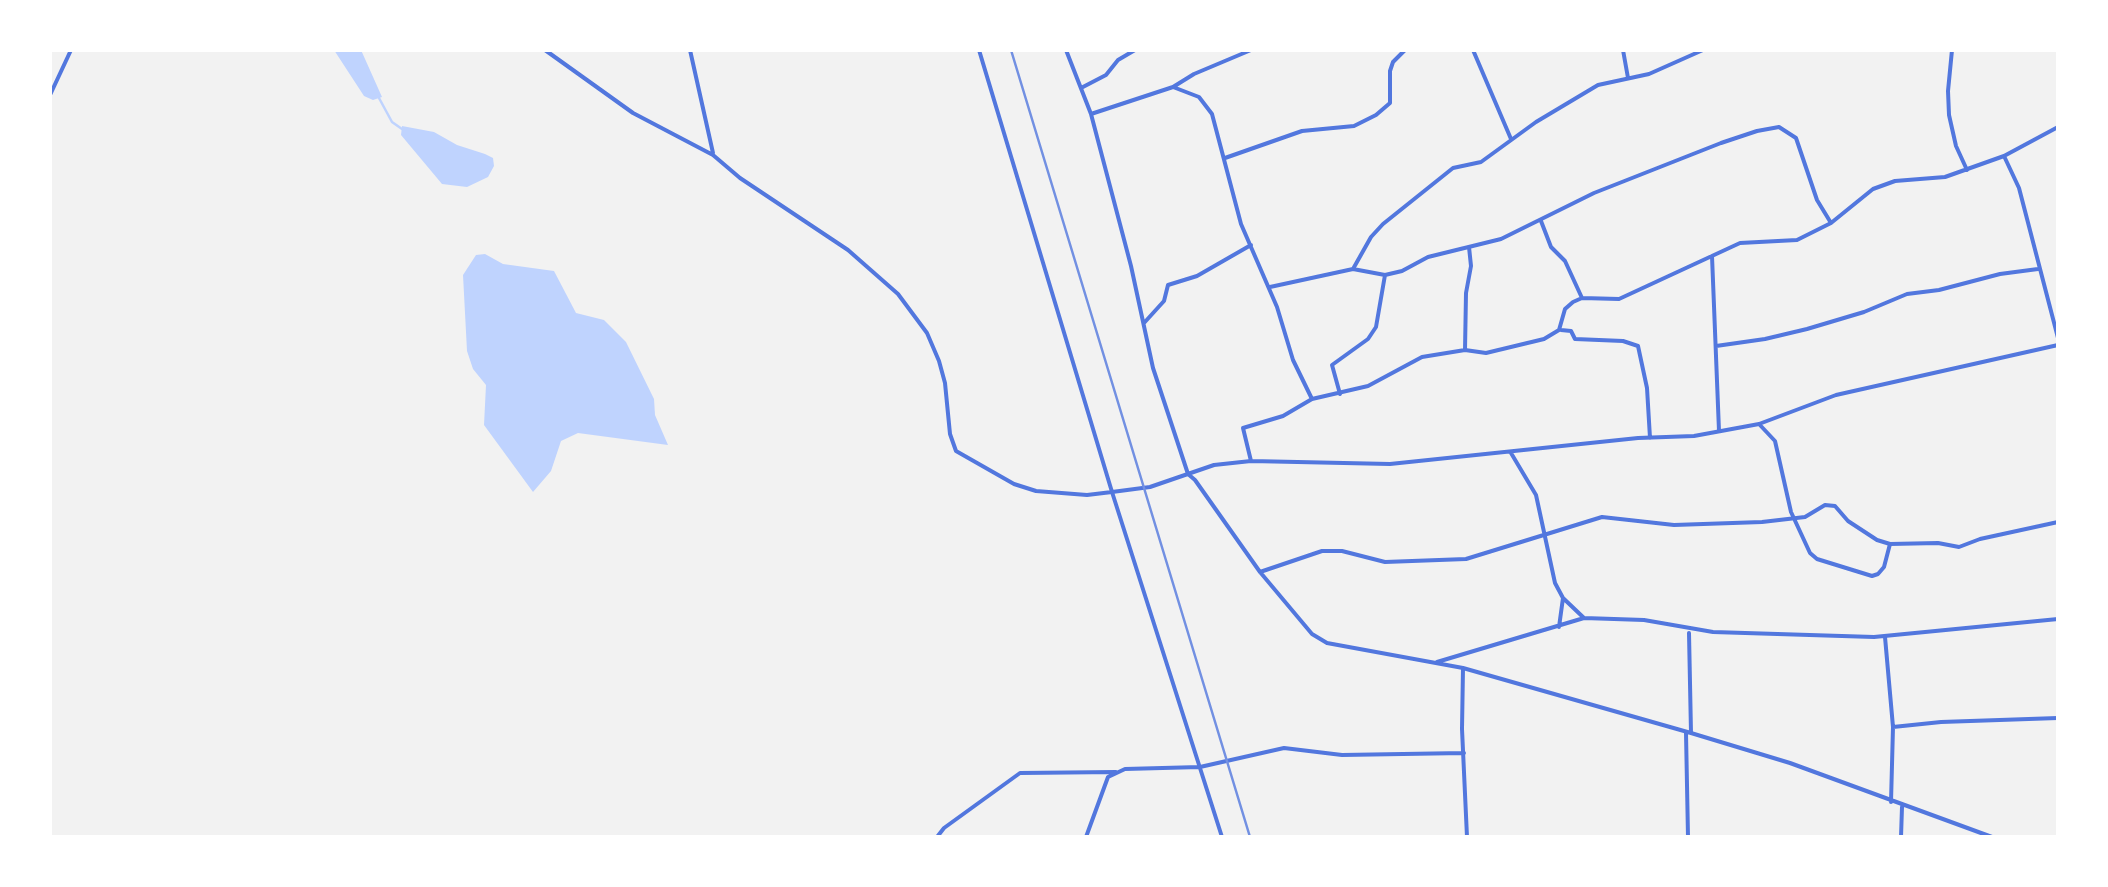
<!DOCTYPE html>
<style>
body{margin:0}
#map{position:relative;width:2108px;height:887px;overflow:hidden;background:#f2f2f2;font-family:"PT Serif",serif}
canvas{display:block}
.frame{position:absolute;inset:0;border:52px solid #fff;pointer-events:none}
</style>
<div id="map">
<canvas width="2108" height="887"></canvas>
<div class="frame"></div>
</div>
<script>
const context = document.querySelector('canvas').getContext('2d');
context.lineJoin = 'round';
function paint(path, color) {
  context.fillStyle = color;
  context.fill(path, 'evenodd');
}
function poly(rows) {
  const path = new Path2D();
  for (const r of rows) {
    path.moveTo(r[0], r[1]);
    for (let i = 2; i < r.length; i += 2) path.lineTo(r[i], r[i + 1]);
  }
  return path;
}
function strokePath(path, color, width, dash) {
  context.strokeStyle = color;
  context.lineWidth = width;
  context.lineCap = dash ? 'butt' : 'round';
  context.setLineDash(dash || []);
  context.stroke(path);
}
paint(poly([
 [334,50,361,50,382,97,373,100,364,96],
 [402,126,434,132,457,145,485,154,493,158,494,166,488,177,467,187,442,184,401,135],
 [485,254,503,264,554,271,576,313,604,320,626,342,654,399,655,415,668,445,578,433,561,441,551,471,533,492,484,425,486,385,473,369,467,351,463,275,476,255]
]), '#bfd3fe');
strokePath(poly([
 [379,98,392,122,402,129]
]), '#bfd3fe', 2.5);
strokePath(poly([
 [545,50,633,113,713,155,740,178,848,250,898,294,927,333,939,361,945,383,950,434,956,451,1014,484,1036,491,1087,495,1112,492,1222,837],
 [690,50,713,153],
 [979,50,1112,492,1150,487,1214,465,1251,461,1390,464,1638,438,1694,436,1759,424,1836,395,2058,345],
 [1066,50,1091,114,1131,266,1153,368,1188,474,1195,480,1260,572,1312,634,1327,643,1463,668,1691,733,1790,763,1992,837],
 [1473,50,1511,139],
 [1623,50,1628,78],
 [1952,50,1948,91,1949,115,1956,146,1967,170],
 [2057,50,2058,51],
 [1173,87,1199,97,1212,114,1241,224,1277,307,1293,360,1312,399],
 [1081,88,1106,75,1118,60,1135,50],
 [50,95,71,50],
 [1091,114,1173,87,1194,74,1251,50],
 [2004,156,2019,188,2058,338],
 [1225,158,1302,131,1354,126,1376,115,1390,103,1390,71,1393,62,1405,50],
 [1541,221,1551,247,1565,261,1582,298],
 [1712,256,1719,431],
 [1353,269,1385,275,1402,271,1428,257,1501,239,1594,193,1721,143,1757,131,1779,127,1796,138,1817,200,1831,223],
 [1270,287,1353,269,1371,237,1383,224,1453,168,1481,162,1536,122,1598,85,1649,74,1703,50],
 [1144,323,1164,301,1168,285,1197,276,1251,245],
 [1561,330,1571,331,1575,339,1623,341,1638,346,1647,388,1650,438],
 [1716,346,1765,339,1807,329,1864,312,1907,294,1939,290,2000,274,2038,269],
 [1465,350,1466,293,1471,266,1469,247],
 [1340,394,1332,365,1368,339,1376,327,1385,275],
 [1759,424,1775,441,1791,512,1810,553,1817,559,1872,576,1878,574,1884,567,1890,544],
 [1511,453,1536,495,1555,583,1563,598,1584,618],
 [1251,461,1243,428,1283,416,1312,399,1368,386,1422,357,1465,350,1486,353,1544,339,1559,330,1565,309,1573,302,1582,298,1619,299,1740,243,1797,240,1831,223,1873,189,1895,181,1945,177,2004,156,2058,127],
 [1260,572,1322,551,1342,551,1385,562,1466,559,1602,517,1674,525,1762,522,1805,517,1825,505,1835,506,1848,521,1877,540,1890,544,1938,543,1959,547,1980,539,2058,522],
 [1559,627,1563,598],
 [1689,633,1691,733],
 [1885,637,1893,727,1891,802],
 [1437,662,1584,618,1644,620,1713,632,1874,637,2058,619],
 [1463,668,1462,729,1467,837],
 [1893,727,1941,722,2058,718],
 [1686,733,1688,837],
 [937,837,944,828,1020,773,1116,772],
 [1086,837,1108,777,1125,769,1200,767,1284,748,1342,755,1464,753],
 [1901,837,1902,807]
]), '#5277de', 4);
strokePath(poly([
 [1011,50,1250,837]
]), '#7290e2', 2.5);
</script>
